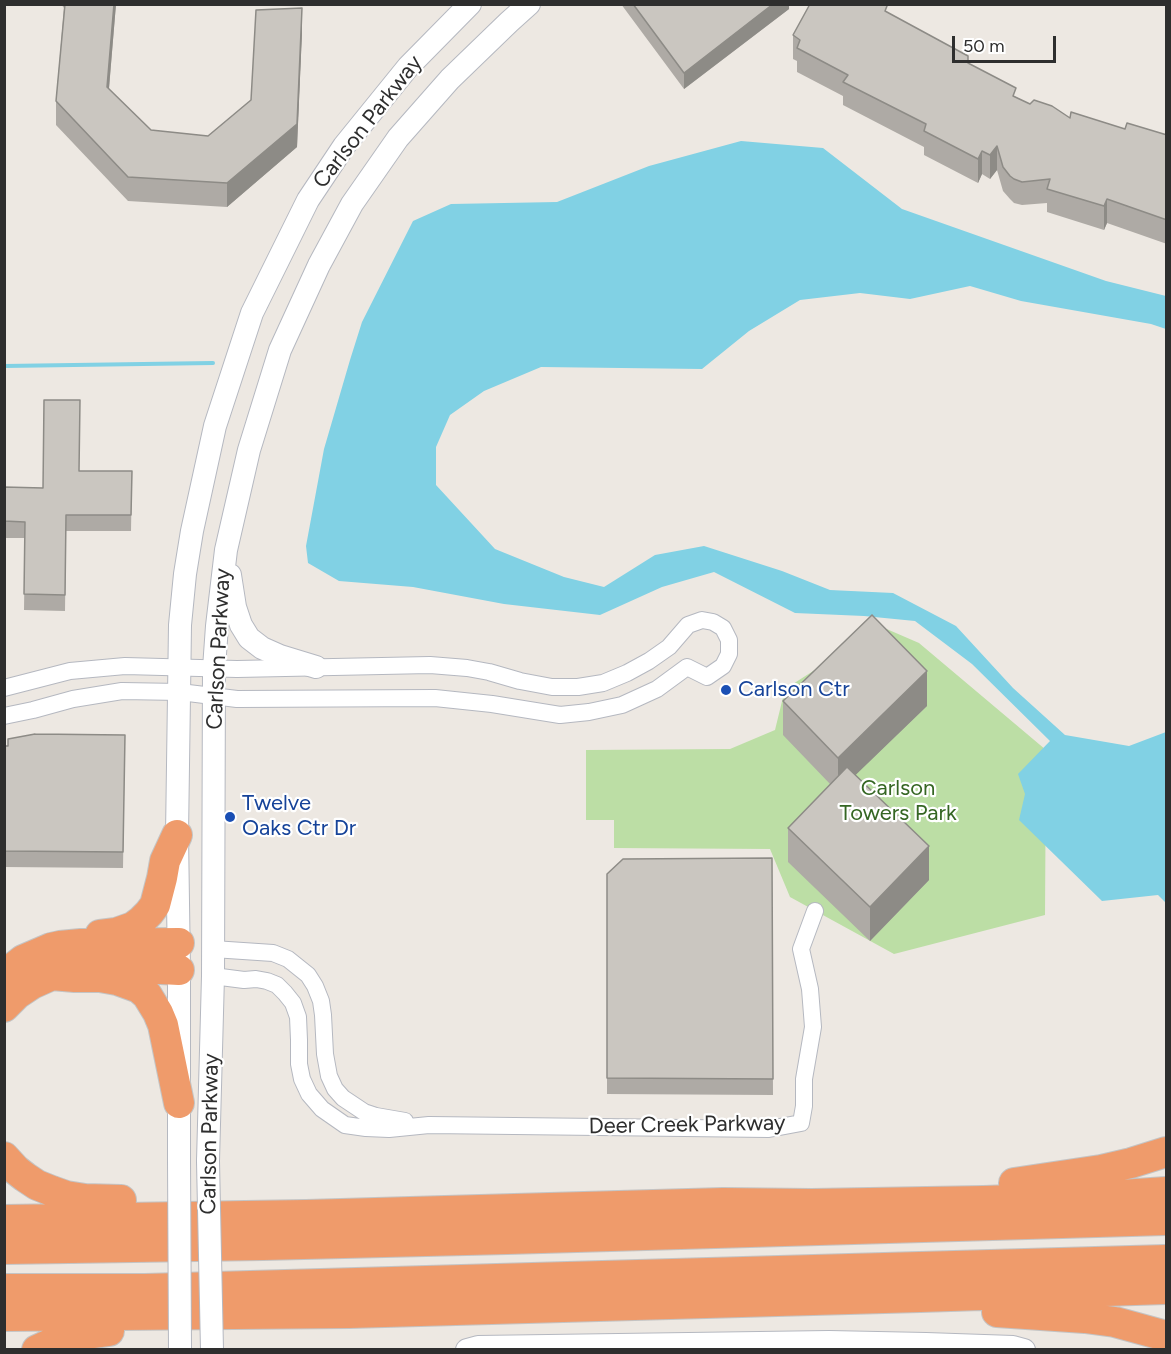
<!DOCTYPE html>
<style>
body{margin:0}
#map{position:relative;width:1171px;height:1354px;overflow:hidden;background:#ede8e2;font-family:Figtree,sans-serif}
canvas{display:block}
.frame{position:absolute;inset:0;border:6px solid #2e2e2e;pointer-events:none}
.scale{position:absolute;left:952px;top:36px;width:104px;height:27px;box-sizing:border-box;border:3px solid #2e2e2e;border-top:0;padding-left:8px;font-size:18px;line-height:21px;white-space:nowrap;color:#2e2e2e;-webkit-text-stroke:4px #fff;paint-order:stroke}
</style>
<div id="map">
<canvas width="1171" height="1354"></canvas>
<div class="frame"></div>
<div class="scale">50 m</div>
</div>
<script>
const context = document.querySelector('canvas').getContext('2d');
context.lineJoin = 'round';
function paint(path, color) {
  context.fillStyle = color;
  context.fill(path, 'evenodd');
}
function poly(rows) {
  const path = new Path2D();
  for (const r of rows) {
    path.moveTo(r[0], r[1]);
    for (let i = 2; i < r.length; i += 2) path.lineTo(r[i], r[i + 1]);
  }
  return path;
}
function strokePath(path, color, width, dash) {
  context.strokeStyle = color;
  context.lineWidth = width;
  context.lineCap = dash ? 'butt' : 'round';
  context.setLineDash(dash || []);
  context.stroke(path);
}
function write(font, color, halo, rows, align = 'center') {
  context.font = font + ' Figtree,sans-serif';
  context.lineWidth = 4.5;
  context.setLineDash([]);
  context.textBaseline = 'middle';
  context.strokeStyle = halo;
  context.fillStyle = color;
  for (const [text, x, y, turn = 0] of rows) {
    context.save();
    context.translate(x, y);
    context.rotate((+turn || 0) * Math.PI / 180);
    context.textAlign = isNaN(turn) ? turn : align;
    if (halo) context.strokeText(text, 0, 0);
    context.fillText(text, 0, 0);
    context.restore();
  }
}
paint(poly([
 [882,627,919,643,1046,750,1045,915,894,954,790,897,770,849,614,848,614,820,586,820,586,750,730,749,775,730,785,689]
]), '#bcdea5');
paint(poly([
 [741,141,823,148,902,209,1106,281,1166,296,1166,329,1151,324,1021,301,970,286,910,299,860,293,800,300,749,331,702,369,541,367,484,391,450,415,436,447,436,485,495,549,564,577,604,587,655,555,704,546,782,571,830,590,893,593,956,626,1013,688,1065,735,1129,746,1166,732,1166,903,1158,895,1102,901,1019,820,1025,794,1018,774,1050,741,972,664,915,621,864,616,795,613,714,572,662,587,600,615,504,604,413,587,339,581,308,563,306,546,324,449,350,360,362,322,413,221,451,204,557,202,649,166]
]), '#81d1e4');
strokePath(poly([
 [4,366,213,363]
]), '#81d1e4', 4);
const street = poly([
 [4,688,70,671,125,666,237,669,430,665,467,668,489,672,520,681,552,687,578,687,603,683,627,673,649,661,669,647,688,625,702,620,713,622,723,628,729,640,729,654,723,666,707,677,687,667,657,689,622,705,589,712,560,715,492,704,435,698,237,699,180,692,122,691,73,699,33,710,4,716],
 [213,949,273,953,288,959,308,975,315,986,321,1001,323,1015,325,1054,329,1076,335,1089,343,1098,364,1112,376,1116,405,1121],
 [213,976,244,980,256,979,267,981,277,985,285,993,293,1003,298,1017,299,1040,299,1064,302,1079,309,1094,322,1109,345,1125,366,1128,389,1129,429,1125,769,1129,801,1123,804,1106,804,1079,813,1027,810,989,801,949,815,911]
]);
const secondary = poly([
 [230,575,235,607,241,625,249,638,262,648,280,656,316,667],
 [179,1160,179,970,177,835,180,625,185,574,192,531,215,426,252,313,308,200,344,146,408,67,470,4],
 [208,1161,213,976,214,668,217,626,226,550,249,450,280,350,319,265,352,204,398,138,450,79,509,22,529,4],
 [467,1350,478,1347,829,1342,926,1344,1013,1347,1024,1350]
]);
const highway = poly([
 [100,935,116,933,133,927,141,921,149,913,155,905,162,878,165,861,177,835],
 [4,975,23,960,51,948,60,946,81,944,179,943],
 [52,975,75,977,100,977,117,980,139,988,147,995,158,1013,163,1025,179,1103],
 [4,1007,17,994,32,984,52,975,72,970,88,968,143,968,179,970],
 [4,1157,16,1170,25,1177,37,1185,52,1191,66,1196,85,1199,121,1200],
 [1014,1183,1101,1170,1131,1163,1166,1152],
 [4,1220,306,1215,723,1203,812,1204,984,1201,1093,1197,1166,1192],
 [4,1249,263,1245,507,1239,1166,1220],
 [4,1289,145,1289,1166,1260],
 [997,1312,1085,1318,1115,1322,1166,1336],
 [4,1316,349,1313,920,1297,1166,1289],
 [37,1350,65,1337,109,1331]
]);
strokePath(street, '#b5b8c0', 18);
strokePath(secondary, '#b5b8c0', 24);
strokePath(highway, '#c4c4c4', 32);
strokePath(street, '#fff', 16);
strokePath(secondary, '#fff', 22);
strokePath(highway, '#ef9b6b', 30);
const secondaryBridge = poly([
 [179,1160,180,1350],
 [208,1161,212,1350]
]);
strokePath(secondaryBridge, '#b5b8c0', 24, []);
strokePath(secondaryBridge, '#fff', 22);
paint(poly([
 [61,4,116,4,109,89,151,130,208,136,251,100,302,32,297,147,227,207,128,201,56,125,56,101,64,8],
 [621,4,789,4,789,9,684,89],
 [887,12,968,63,1016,97,1030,104,1070,118,1125,129,1167,135,1167,244,1107,223,1104,230,1047,212,1047,203,1022,205,1014,203,1010,199,1003,191,997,170,990,179,982,174,978,183,924,155,924,147,843,105,843,96,797,72,797,61,793,59,793,35],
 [79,471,132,471,131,531,66,531,65,611,24,610,25,538,4,538,4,487,43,488],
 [783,701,927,706,855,775,929,880,870,941,788,862,788,828,831,785,783,735],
 [125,735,123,868,4,867,4,746],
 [772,858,773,1095,607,1094,607,874]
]), '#aeaaa5');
paint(poly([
 [114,4,116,4,107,111,107,87],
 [773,4,789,4,789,9,684,89,684,73],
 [302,8,302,32,297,147,227,207,227,183],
 [997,146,997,170,990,179,990,155],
 [982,151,982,174,978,183,978,159],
 [1107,199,1107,223,1104,230,1104,206],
 [927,671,927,706,838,792,838,758],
 [929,846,929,880,870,941,870,907]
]), '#8d8b86');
const building = poly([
 [65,4,114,4,107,87,151,130,208,136,251,100,256,10,302,8,297,124,227,183,128,177,56,101,65,4],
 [633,4,773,4,684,73,633,4],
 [810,4,885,4,887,6,885,11,968,56,968,63,1016,88,1013,96,1030,104,1034,100,1052,106,1070,118,1071,112,1125,129,1127,123,1167,135,1167,220,1107,199,1104,206,1047,189,1050,179,1022,182,1014,179,1010,176,1003,167,997,146,990,155,982,151,978,159,924,131,926,124,843,82,848,75,797,48,800,40,793,35,810,4],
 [44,400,80,400,79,471,132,471,131,515,66,515,65,595,24,594,25,522,4,521,4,487,43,488,44,400],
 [872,615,927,671,838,758,783,701,872,615],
 [35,734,125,735,123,852,4,851,4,746,8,746,8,739,35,734],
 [847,767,929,846,870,907,788,828,847,767],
 [772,858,773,1079,607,1078,607,874,623,859,772,858]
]);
paint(building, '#cac6c0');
strokePath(building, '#8d8b86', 1.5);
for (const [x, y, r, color] of [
 [726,690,6,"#1a4fb4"],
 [230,817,6,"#1a4fb4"]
]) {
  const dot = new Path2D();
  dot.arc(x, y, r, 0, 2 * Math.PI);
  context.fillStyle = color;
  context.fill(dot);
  strokePath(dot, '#fff', 2);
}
write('22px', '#2e2e2e', '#fff', [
 ["Carlson Parkway",368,122,-52],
 ["Carlson Parkway",219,649,-87],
 ["Deer Creek Parkway",687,1125,-1],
 ["Carlson Parkway",210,1134,-89]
]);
write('22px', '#164399', '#fff', [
 ["Carlson Ctr",738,690],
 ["Twelve",242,804],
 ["Oaks Ctr Dr",242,829]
], 'left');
write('22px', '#356623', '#fff', [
 ["Carlson",898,789],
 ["Towers Park",898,814]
]);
</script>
